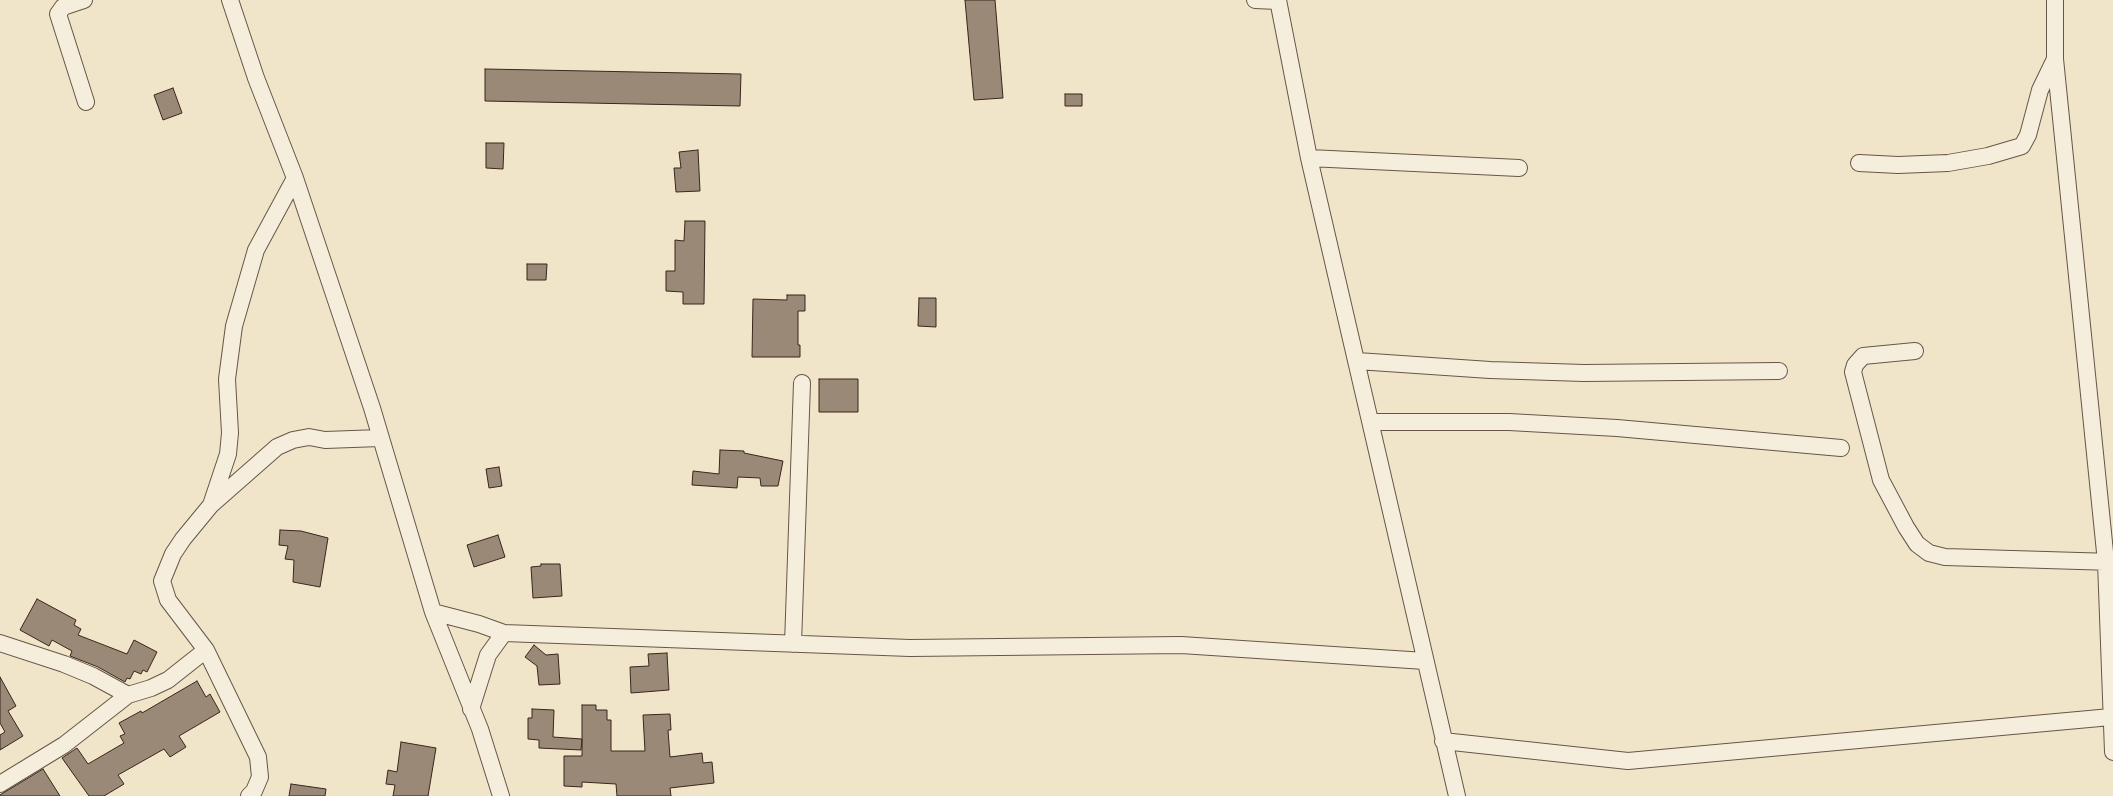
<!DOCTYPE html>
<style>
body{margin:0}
canvas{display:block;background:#f1e5c9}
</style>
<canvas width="2113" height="796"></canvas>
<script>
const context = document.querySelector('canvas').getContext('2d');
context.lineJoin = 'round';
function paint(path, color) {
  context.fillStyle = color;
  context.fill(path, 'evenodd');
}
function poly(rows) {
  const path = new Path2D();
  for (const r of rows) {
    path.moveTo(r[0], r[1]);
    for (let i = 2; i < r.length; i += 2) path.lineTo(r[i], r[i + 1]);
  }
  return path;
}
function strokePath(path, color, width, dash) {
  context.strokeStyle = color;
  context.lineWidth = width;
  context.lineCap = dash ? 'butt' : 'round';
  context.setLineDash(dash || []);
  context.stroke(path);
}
const building = poly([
 [965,0,995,0,1003,98,974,100,965,0],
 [485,69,741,74,740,106,485,101,485,69],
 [173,88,182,113,163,120,154,95,173,88],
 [1065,94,1082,94,1082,106,1065,106,1065,94],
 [486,143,504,143,503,169,486,168,486,143],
 [698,150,700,191,676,192,674,168,681,168,679,152,698,150],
 [685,221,705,221,704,304,683,304,683,292,666,291,666,271,675,271,675,240,684,241,685,221],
 [527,264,547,264,546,280,527,280,527,264],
 [787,295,805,295,805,311,798,311,798,345,800,345,800,357,752,357,753,299,787,300,787,295],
 [919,298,936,298,936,327,918,326,919,298],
 [819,379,858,379,858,412,819,412,819,379],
 [720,450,744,451,744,453,783,461,778,486,761,486,760,478,738,477,737,488,692,485,693,471,719,474,720,450],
 [499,467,502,486,489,488,486,469,499,467],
 [280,530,301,531,328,538,320,587,293,582,294,560,285,559,288,546,279,545,280,530],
 [498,535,505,557,474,567,467,545,498,535],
 [541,564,560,564,562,596,533,598,531,567,541,566,541,564],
 [37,599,76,620,74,625,81,629,78,635,127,654,134,640,157,652,147,672,143,670,141,674,134,671,130,679,127,678,125,682,98,667,70,656,72,651,52,640,49,646,20,630,37,599],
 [534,645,546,655,558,654,560,684,539,685,537,666,525,657,534,645],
 [667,653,669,690,631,693,630,667,649,666,648,654,667,653],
 [0,677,16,706,8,711,23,736,0,750,0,735,5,732,0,723,0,677],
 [197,681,206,697,210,694,220,712,179,736,186,747,170,757,164,749,118,775,124,784,104,796,89,796,62,758,77,748,88,764,124,743,120,736,125,734,119,723,141,711,142,713,197,681],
 [582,705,596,705,596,710,607,710,607,720,611,720,611,751,645,751,643,715,670,714,671,730,668,730,670,757,702,753,703,763,712,762,714,783,670,788,671,796,617,796,616,784,582,782,582,787,564,786,564,756,582,756,582,705],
 [532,709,554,710,553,737,582,739,581,750,539,748,539,740,528,739,528,718,532,718,532,709],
 [401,742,436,748,428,796,393,796,395,785,386,784,388,770,397,772,401,742],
 [43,769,60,796,0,796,0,795,43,769],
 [291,784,326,789,325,796,289,796,291,784]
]);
paint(building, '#998976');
strokePath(building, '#39261d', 1);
const minor = poly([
 [84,0,63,7,58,14,86,102],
 [230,0,256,78,295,178,372,408,433,612,480,729,501,796],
 [1255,0,1278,1],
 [1278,0,1309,158,1457,796],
 [2055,59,2106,562,2113,752],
 [1309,158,1519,168],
 [1859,163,1898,165,1948,163,1988,156,2022,146,2028,135,2040,90,2055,59,2055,0],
 [1915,351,1863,356,1855,365,1853,372,1881,480,1906,527,1917,544,1929,553,1945,557,2113,562],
 [1357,361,1490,370,1584,373,1779,371],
 [1371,422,1509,422,1617,428,1841,448],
 [211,505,277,447,293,440,309,437,325,440,380,438],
 [433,612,479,624,504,633,910,648,1181,645,1425,661],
 [0,643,64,664,93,676,128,695],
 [793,644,802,383],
 [206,650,258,757,260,777,254,791,249,796],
 [471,709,488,655,504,633],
 [1443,741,1628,761,2111,717],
 [0,784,64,745,128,695,151,688,168,680,206,650,168,600,162,581,173,554,183,539,211,505,228,454,230,433,227,379,234,326,256,250,295,178]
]);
strokePath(minor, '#675648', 18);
strokePath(minor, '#f6eedc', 16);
</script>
